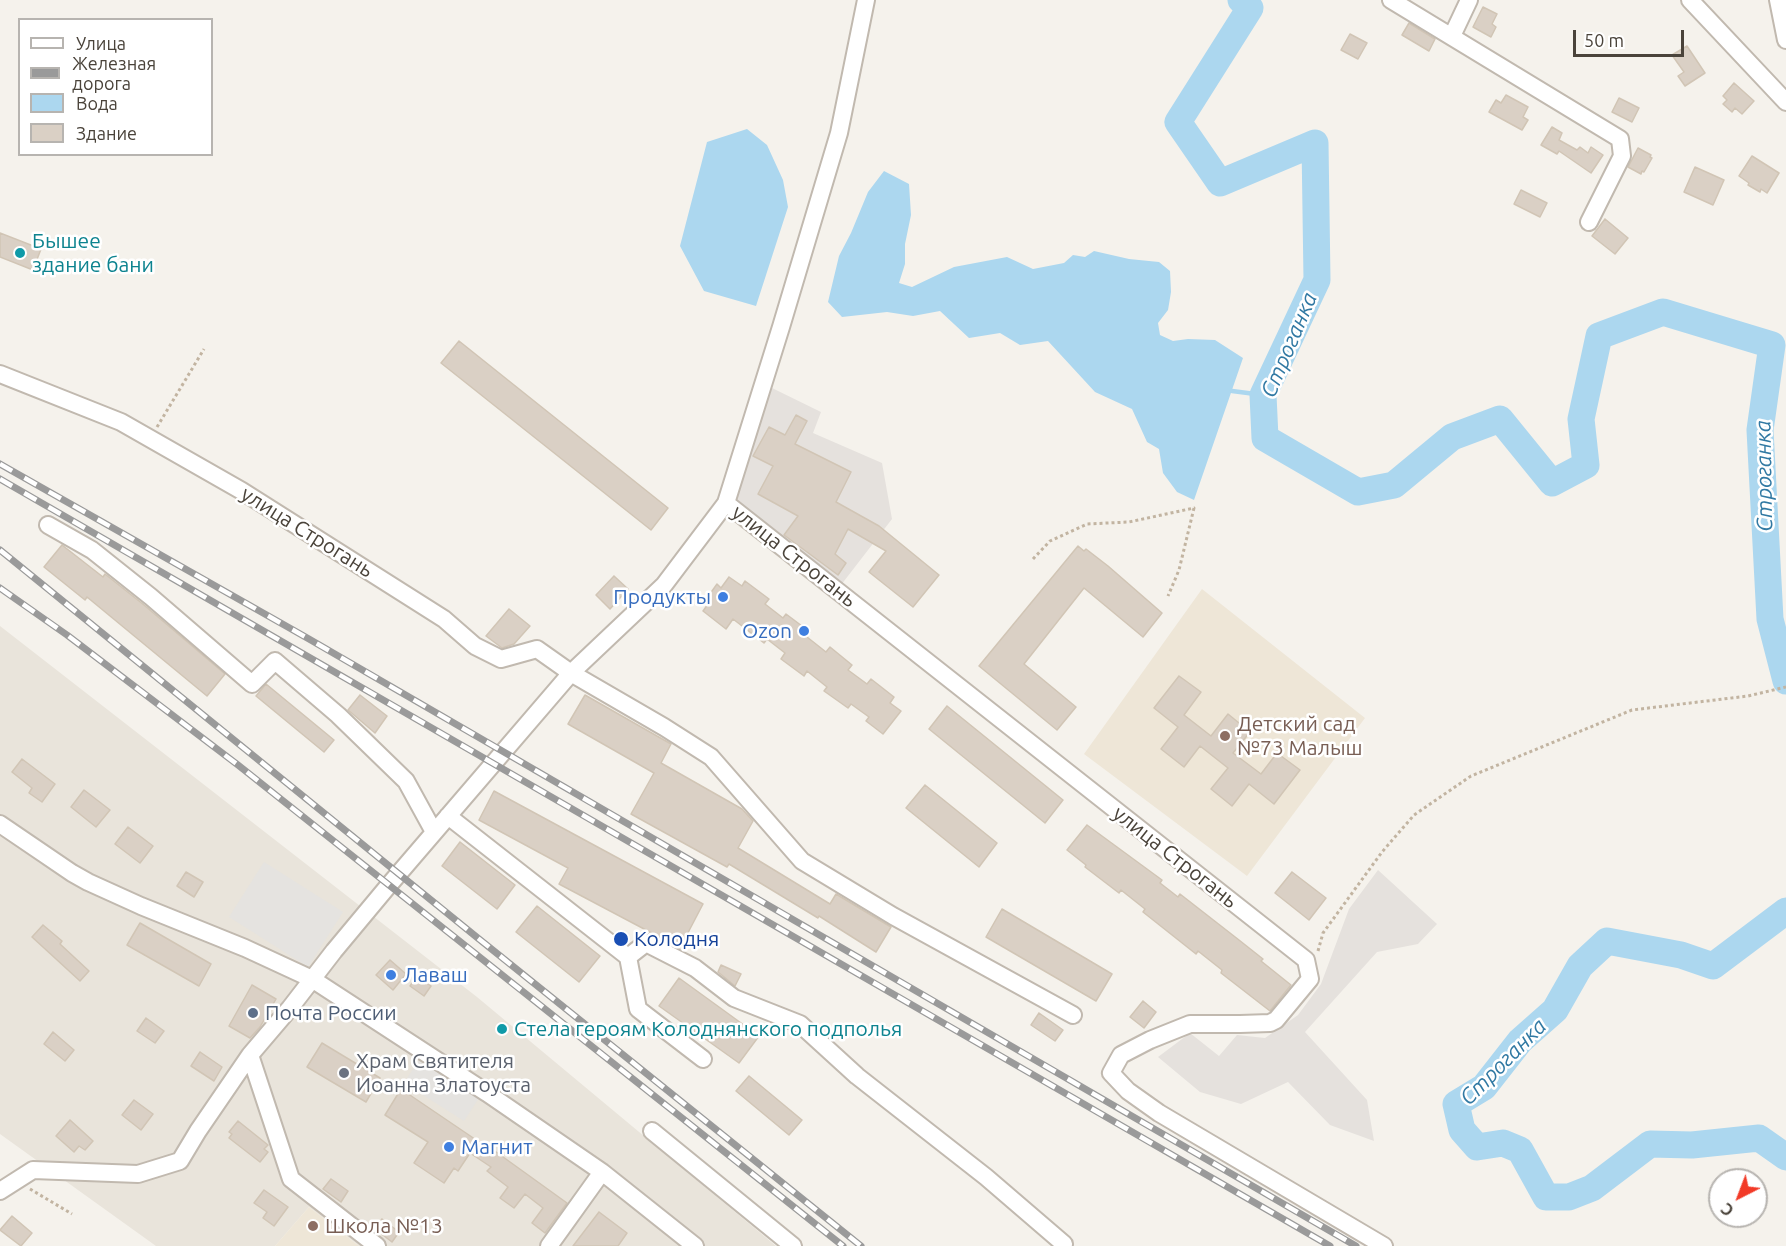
<!DOCTYPE html>
<meta charset="utf-8">
<style>
body{margin:0}
#map{position:relative;width:1786px;height:1246px;overflow:hidden;background:#f5f2ec;font-family:Ubuntu,sans-serif}
canvas{display:block}
.legend{position:absolute;left:18px;top:18px;width:195px;height:138px;box-sizing:border-box;background:#fff;border:2px solid #b7b4b0;margin:0;padding:8px 10px;list-style:none;font-size:18px;color:#4a433a}
.legend li{display:flex;align-items:center;gap:12px;height:30px}
.legend b{width:30px;border:2px solid #b7b4b0}
.north{position:absolute;left:1708px;top:1168px;width:60px;height:60px;box-sizing:border-box;background:#fff;border:2px solid #b7b4b0;border-radius:50%;rotate:222deg;font-size:16px;font-weight:700;line-height:24px;text-align:center;color:#4a433a}
.north::after{content:'';display:block;margin:auto;width:21px;height:27px;background:#f23a27;clip-path:polygon(50% 0,100% 100%,50% 72%,0 100%)}
.scale{position:absolute;left:1573px;top:30px;width:111px;height:27px;box-sizing:border-box;border:3px solid #4a433a;border-top:0;padding-left:8px;font-size:18px;line-height:21px;white-space:nowrap;color:#4a433a;-webkit-text-stroke:4px #fff;paint-order:stroke}
</style>
<div id="map">
<canvas width="1786" height="1246"></canvas>
<ul class="legend">
<li><b style="height:8px;background:#fff"></b>Улица</li>
<li><b style="height:8px;background:#9a9a9a"></b>Железная дорога</li>
<li><b style="height:16px;background:#acd7ef"></b>Вода</li>
<li><b style="height:16px;background:#dad0c5"></b>Здание</li>
</ul>
<div class="north">С</div>
<div class="scale">50 m</div>
</div>
<script>
const context = document.querySelector('canvas').getContext('2d');
context.lineJoin = 'round';
function paint(path, color) {
  context.fillStyle = color;
  context.fill(path, 'evenodd');
}
function poly(rows) {
  const path = new Path2D();
  for (const r of rows) {
    path.moveTo(r[0], r[1]);
    for (let i = 2; i < r.length; i += 2) path.lineTo(r[i], r[i + 1]);
  }
  return path;
}
function strokePath(path, color, width, dash) {
  context.strokeStyle = color;
  context.lineWidth = width;
  context.lineCap = dash ? 'butt' : 'round';
  context.setLineDash(dash || []);
  context.stroke(path);
}
function write(font, color, halo, rows, align = 'center') {
  context.font = font + ' Ubuntu,sans-serif';
  context.lineWidth = 5;
  context.setLineDash([]);
  context.textBaseline = 'middle';
  context.strokeStyle = halo;
  context.fillStyle = color;
  for (const [text, x, y, turn = 0] of rows) {
    context.save();
    context.translate(x, y);
    context.rotate((+turn || 0) * Math.PI / 180);
    context.textAlign = isNaN(turn) ? turn : align;
    if (halo) context.strokeText(text, 0, 0);
    context.fillText(text, 0, 0);
    context.restore();
  }
}
paint(poly([
 [0,626,477,997,776,1246,359,1246,309,1207,275,1246,156,1246,0,1134]
]), '#e9e4db');
paint(poly([
 [772,388,821,412,813,433,882,463,892,519,841,585,733,501],
 [1378,870,1437,924,1418,944,1377,952,1305,1032,1367,1100,1374,1141,1330,1125,1288,1082,1241,1104,1200,1092,1158,1057,1190,1033,1219,1056,1237,1035,1265,1038,1298,1015,1321,984,1349,909]
]), '#e5e1dd');
paint(poly([
 [1202,589,1365,718,1247,876,1084,754],
 [309,1207,359,1246,275,1246]
]), '#eee6d7');
paint(poly([
 [264,862,343,912,308,967,229,917],
 [419,1060,479,1098,464,1121,404,1083]
]), '#e5e3e0');
paint(poly([
 [747,129,767,145,783,180,788,207,756,306,704,291,680,246,707,142],
 [884,171,909,184,911,215,905,244,905,264,899,283,912,287,954,267,1007,257,1033,269,1064,263,1073,255,1085,257,1094,251,1129,259,1159,262,1170,271,1171,292,1168,310,1158,323,1160,335,1173,341,1188,339,1215,340,1243,358,1194,500,1177,492,1163,473,1159,449,1147,442,1132,409,1095,392,1048,341,1020,345,1000,333,969,338,940,311,913,316,887,312,842,317,828,302,839,256,851,233,868,192]
]), '#acd7ef');
strokePath(poly([
 [1232,391,1263,395]
]), '#acd7ef', 4.5);
strokePath(poly([
 [1241,0,1250,8,1178,122,1220,183,1315,143,1317,280,1263,395,1265,438,1358,492,1394,485,1452,437,1500,419,1552,483,1586,465,1581,419,1599,336,1663,312,1772,345,1760,430,1770,619,1786,681],
 [1786,911,1713,966,1681,955,1607,941,1580,966,1555,1010,1520,1041,1484,1087,1456,1104,1462,1130,1477,1147,1503,1143,1520,1150,1546,1197,1569,1197,1592,1188,1650,1144,1692,1145,1759,1138,1786,1157]
]), '#acd7ef', 27);
const building = poly([
 [1483,7,1497,14,1492,24,1496,27,1491,37,1473,27,1483,7],
 [1409,23,1435,39,1429,51,1402,35,1409,23],
 [1350,34,1367,43,1358,59,1341,50,1350,34],
 [1687,46,1705,73,1685,86,1678,76,1684,72,1672,55,1687,46],
 [1734,83,1754,101,1742,114,1735,108,1732,112,1723,104,1727,100,1723,96,1734,83],
 [1506,95,1528,107,1523,117,1528,120,1522,130,1489,112,1496,100,1501,103,1506,95],
 [1619,98,1639,108,1632,122,1612,112,1619,98],
 [1552,127,1562,133,1559,140,1577,150,1580,147,1588,153,1591,147,1603,155,1591,173,1559,151,1557,154,1541,145,1552,127],
 [1638,148,1651,155,1650,157,1652,158,1644,172,1642,171,1641,174,1628,167,1638,148],
 [1752,156,1779,173,1767,193,1761,189,1760,192,1748,185,1749,183,1739,176,1752,156],
 [1695,167,1724,180,1713,205,1684,192,1695,167],
 [1521,190,1547,203,1540,217,1514,204,1521,190],
 [1605,219,1628,238,1615,254,1592,236,1605,219],
 [0,233,41,249,33,270,0,257,0,233],
 [459,341,668,508,651,530,441,363,459,341],
 [796,415,807,421,795,444,851,472,836,502,879,526,939,575,913,607,869,572,886,551,848,529,835,554,846,563,838,575,784,535,798,516,758,494,773,466,753,456,769,427,785,435,796,415],
 [62,545,103,577,105,574,144,605,225,674,207,696,87,597,85,600,44,567,62,545],
 [1078,546,1084,551,1086,549,1108,566,1162,613,1143,637,1084,588,1024,664,1076,707,1057,730,979,666,1078,546],
 [614,576,628,589,610,609,596,595,614,576],
 [729,577,742,586,745,581,769,599,765,604,783,618,786,614,810,632,807,637,826,652,830,647,852,665,848,670,867,684,871,679,894,697,890,703,901,711,883,734,866,721,869,717,851,704,848,708,824,691,827,687,807,671,804,676,781,659,785,653,767,639,764,643,733,619,726,629,703,611,711,600,707,597,712,591,717,584,721,588,729,577],
 [509,609,530,626,514,644,502,648,486,636,509,609],
 [1179,676,1201,692,1184,715,1211,736,1228,714,1250,732,1233,753,1261,774,1277,753,1300,770,1274,804,1249,784,1232,806,1211,789,1228,768,1200,746,1184,767,1161,749,1178,727,1154,708,1179,676],
 [266,684,334,740,324,752,256,696,266,684],
 [360,695,387,716,375,733,348,710,360,695],
 [585,695,671,744,661,763,742,809,753,821,738,848,830,904,836,894,891,927,876,952,819,916,818,918,729,864,727,867,631,814,654,773,568,724,585,695],
 [947,706,1063,800,1045,823,929,729,947,706],
 [22,759,55,784,42,802,29,793,32,788,12,772,22,759],
 [925,785,997,843,979,867,906,808,925,785],
 [84,790,110,810,96,827,71,807,84,790],
 [494,791,703,904,680,948,559,884,568,868,479,820,494,791],
 [1087,825,1162,880,1160,883,1178,897,1180,894,1239,940,1263,959,1261,961,1291,985,1270,1011,1221,973,1222,970,1198,951,1196,954,1143,912,1145,909,1121,890,1119,893,1085,867,1086,865,1067,850,1087,825],
 [128,827,153,846,140,863,115,844,128,827],
 [460,842,515,885,497,909,442,866,460,842],
 [186,872,203,882,194,897,177,886,186,872],
 [1292,872,1326,898,1309,920,1275,893,1292,872],
 [537,906,600,956,579,982,516,932,537,906],
 [1002,909,1112,974,1096,1001,986,937,1002,909],
 [140,923,211,964,199,986,127,945,140,923],
 [43,925,62,941,60,944,89,971,80,981,32,937,43,925],
 [390,960,406,974,393,990,376,975,390,960],
 [721,965,741,974,735,986,718,972,721,965],
 [417,976,431,986,424,996,410,986,417,976],
 [679,978,759,1036,739,1063,659,1006,679,978],
 [252,985,276,999,260,1027,250,1038,229,1026,252,985],
 [1143,1001,1156,1012,1144,1028,1130,1017,1143,1001],
 [1039,1013,1063,1030,1055,1041,1031,1025,1039,1013],
 [146,1018,164,1031,155,1043,137,1031,146,1018],
 [53,1032,74,1050,65,1061,44,1044,53,1032],
 [322,1043,380,1078,366,1102,307,1067,322,1043],
 [200,1052,222,1067,214,1081,191,1066,200,1052],
 [749,1076,802,1120,789,1135,736,1091,749,1076],
 [401,1089,491,1150,492,1149,567,1203,545,1233,532,1223,543,1208,525,1194,514,1208,500,1198,508,1187,487,1171,491,1167,470,1153,458,1171,454,1168,444,1183,414,1163,428,1142,385,1115,401,1089],
 [134,1100,153,1114,141,1130,122,1115,134,1100],
 [70,1120,93,1141,85,1150,79,1146,74,1152,56,1136,70,1120],
 [238,1121,268,1145,264,1149,268,1152,260,1162,229,1138,232,1134,229,1132,238,1121],
 [331,1179,348,1191,341,1202,323,1189,331,1179],
 [264,1190,288,1207,274,1226,263,1218,267,1212,254,1203,264,1190],
 [599,1212,627,1233,618,1246,573,1246,599,1212],
 [12,1216,32,1233,21,1246,0,1230,12,1216],
 [382,1219,399,1232,392,1242,375,1229,382,1219]
]);
paint(building, '#dad0c5');
strokePath(building, '#d1c5b5', 1.5);
const minor = poly([
 [1391,0,1620,139,1622,156,1589,222],
 [1690,0,1786,102],
 [1778,0,1786,40],
 [1452,36,1469,0],
 [0,374,121,422,242,491,444,619,475,646,501,659,537,649,571,673,664,585,726,503,1306,960,1310,979,1276,1020,1270,1023,1240,1024,1190,1024,1150,1040,1121,1055,1111,1073,1128,1091,1159,1113,1384,1246],
 [726,503,781,327,839,133,866,0],
 [48,525,92,550,151,597,252,684,275,661,338,715,406,781,434,832],
 [448,816,628,957,638,1009,703,1059],
 [0,824,72,873,88,882,141,906,245,948,312,979,487,1093,602,1172,695,1246],
 [628,957,646,943,695,968,734,998,800,1024,857,1076,986,1177,1064,1244],
 [652,1131,793,1246],
 [0,1191,33,1170,138,1174,180,1161,198,1131,250,1055],
 [377,1246,291,1179,250,1055,290,1008,334,951,389,885,571,673,664,727,711,757,802,861,893,916,1073,1015],
 [549,1246,602,1172]
]);
strokePath(minor, '#c1b9af', 20);
strokePath(poly([
 [157,427,204,349],
 [1033,559,1050,541,1087,524,1129,522,1194,508,1179,570,1168,596],
 [1318,951,1323,933,1382,852,1414,815,1471,776,1632,710,1748,696,1786,687],
 [30,1189,72,1214]
]), '#c2b4a1', 3, [3, 3]);
strokePath(minor, '#fff', 16);
const rail = poly([
 [0,464,309,639,1356,1246],
 [0,479,1330,1246],
 [0,550,479,939,861,1246],
 [0,588,67,635,238,765,843,1246]
]);
strokePath(rail, '#9a9a9a', 7);
strokePath(rail, '#fff', 4.5, [14]);
for (const [x, y, r, color] of [
 [20,253,6,"#0f9aa8"],
 [723,597,6,"#3f7fe0"],
 [804,631,6,"#3f7fe0"],
 [1225,736,6,"#8d6e63"],
 [621,939,8,"#1a4fb4"],
 [391,975,6,"#3f7fe0"],
 [253,1013,6,"#5c6f8a"],
 [502,1029,6,"#0f9aa8"],
 [344,1073,6,"#6b7280"],
 [449,1147,6,"#3f7fe0"],
 [313,1226,6,"#8d6e63"]
]) {
  const dot = new Path2D();
  dot.arc(x, y, r, 0, 2 * Math.PI);
  context.fillStyle = color;
  context.fill(dot);
  strokePath(dot, '#fff', 2);
}
write('21px', '#0d838f', '#fff', [
 ["Бышее",32,241],
 ["здание бани",32,265],
 ["Стела героям Колоднянского подполья",514,1029]
], 'left');
write('21px', '#4a433a', '#fff', [
 ["улица Строгань",307,532,32],
 ["улица Строгань",794,556,38],
 ["улица Строгань",1175,857,38]
]);
write('21px', '#366cbe', '#fff', [
 ["Продукты",711,597],
 ["Ozon",792,631],
 ["Лаваш",403,975,"left"],
 ["Магнит",461,1147,"left"]
], 'right');
write('21px', '#785e54', '#fff', [
 ["Детский сад",1237,724],
 ["№73 Малыш",1237,748],
 ["Школа №13",325,1226]
], 'left');
write('21px', '#164399', '#fff', [
 ["Колодня",634,939]
], 'left');
write('21px', '#4e5e75', '#fff', [
 ["Почта России",265,1013]
], 'left');
write('21px', '#5b616d', '#fff', [
 ["Храм Святителя",356,1061],
 ["Иоанна Златоуста",356,1085]
], 'left');
write('italic 22px', '#3179a3', '#fff', [
 ["Строганка",1289,345,-67],
 ["Строганка",1764,476,-91],
 ["Строганка",1503,1062,-45]
]);
</script>
